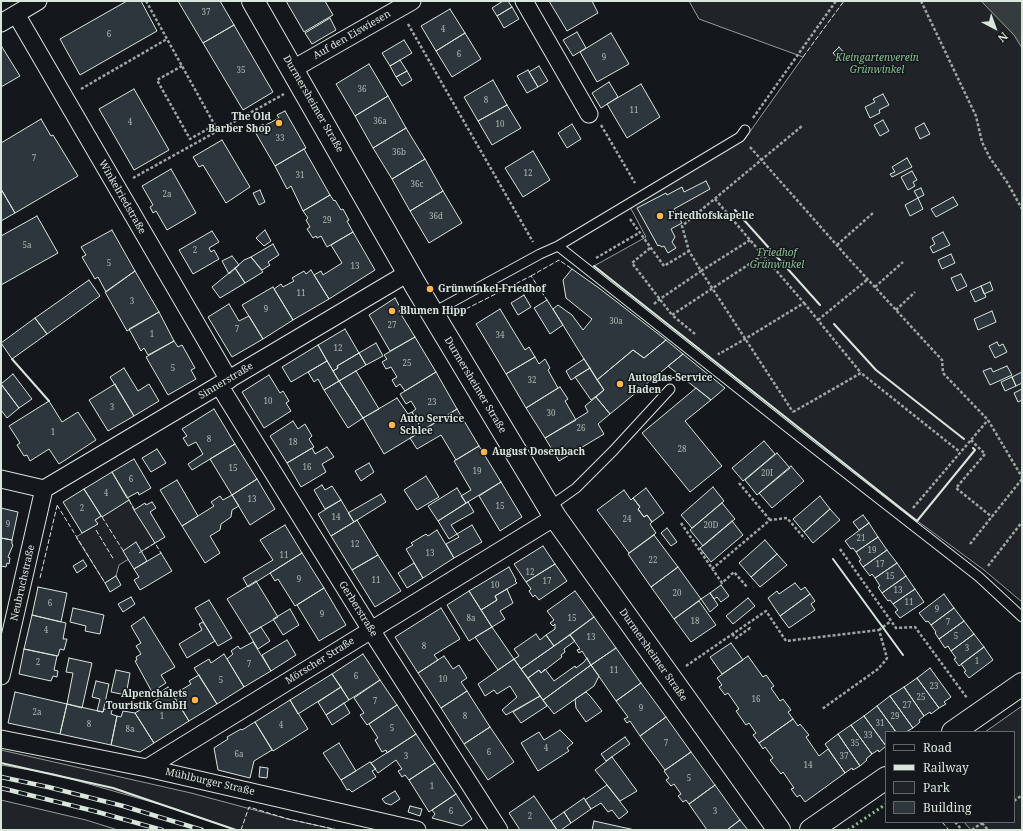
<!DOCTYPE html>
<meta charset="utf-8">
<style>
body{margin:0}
#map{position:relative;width:1023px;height:831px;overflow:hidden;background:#14181c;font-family:"Noto Serif",serif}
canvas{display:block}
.frame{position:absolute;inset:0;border:2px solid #d8e6dc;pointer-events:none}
.legend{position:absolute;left:885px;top:731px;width:130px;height:92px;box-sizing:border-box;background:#14181c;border:1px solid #626a69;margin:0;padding:5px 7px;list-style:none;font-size:12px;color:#d8e6dc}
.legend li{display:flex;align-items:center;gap:8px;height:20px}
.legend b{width:20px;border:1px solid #626a69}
.north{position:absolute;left:975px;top:8px;width:40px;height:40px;-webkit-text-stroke:3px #14181c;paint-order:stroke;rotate:139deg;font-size:11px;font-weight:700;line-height:16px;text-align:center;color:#d8e6dc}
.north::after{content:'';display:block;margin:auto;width:14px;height:18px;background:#d8e6dc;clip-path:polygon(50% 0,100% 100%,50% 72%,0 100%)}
</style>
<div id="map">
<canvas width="1023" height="831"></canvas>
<div class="frame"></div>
<ul class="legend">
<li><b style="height:5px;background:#14181c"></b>Road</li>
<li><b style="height:5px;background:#d8e6dc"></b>Railway</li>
<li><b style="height:11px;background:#202428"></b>Park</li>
<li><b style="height:11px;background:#2c363c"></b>Building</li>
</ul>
<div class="north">N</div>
</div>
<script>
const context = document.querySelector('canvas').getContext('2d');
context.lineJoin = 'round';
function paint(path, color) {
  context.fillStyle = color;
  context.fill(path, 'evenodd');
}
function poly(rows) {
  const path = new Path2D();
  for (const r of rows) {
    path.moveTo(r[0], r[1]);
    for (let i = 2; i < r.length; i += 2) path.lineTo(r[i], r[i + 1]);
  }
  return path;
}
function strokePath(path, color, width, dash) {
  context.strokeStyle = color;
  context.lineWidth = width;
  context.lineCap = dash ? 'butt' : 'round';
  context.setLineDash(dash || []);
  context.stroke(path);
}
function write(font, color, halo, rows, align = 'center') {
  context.font = font + ' "Noto Serif",serif';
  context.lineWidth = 3;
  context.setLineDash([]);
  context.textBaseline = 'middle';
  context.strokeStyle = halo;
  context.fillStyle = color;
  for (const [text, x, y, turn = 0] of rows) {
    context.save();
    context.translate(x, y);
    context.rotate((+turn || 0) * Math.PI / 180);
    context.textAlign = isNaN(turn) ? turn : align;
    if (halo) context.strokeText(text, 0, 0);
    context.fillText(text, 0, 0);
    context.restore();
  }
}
const green = poly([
 [689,1,1022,1,1022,602,984,570,908,514,594,266,646,237,630,207,744,140,803,57,699,19,689,1],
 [129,500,155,543,119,565,116,576,105,583,76,537,97,524,95,520,129,500],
 [1022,706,1022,830,971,830,964,822,1014,822,1014,732,985,732,1022,706],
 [1,750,191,793,288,819,338,830,236,830,176,809,54,774,1,765,1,750],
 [1,800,86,820,118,830,1,830,1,800]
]);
paint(green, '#202428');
strokePath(green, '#939e99', 1);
const water = poly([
 [981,1,1022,1,1022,48,1014,35,981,1]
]);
paint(water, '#363b3e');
strokePath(water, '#939e99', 1);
const building = poly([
 [127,1,141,1,157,31,80,75,60,39,127,1],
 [178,1,220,1,234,25,203,43,178,1],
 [286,1,325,1,333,15,304,32,286,1],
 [503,1,508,1,512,7,497,16,492,8,503,1],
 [549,1,592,1,598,13,567,31,549,1],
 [512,7,519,19,504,28,497,16,512,7],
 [450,9,465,33,436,51,421,26,450,9],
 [330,18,336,30,312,44,305,33,330,18],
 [234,25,273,92,243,110,203,43,234,25],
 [577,32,586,48,573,56,563,40,577,32],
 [465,33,481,59,452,77,436,51,465,33],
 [611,33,629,64,597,82,580,52,611,33],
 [404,40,412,53,390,66,382,53,404,40],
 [2,47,20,76,1,87,1,48,2,47],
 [839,47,846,55,840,61,833,53,839,47],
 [400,60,407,71,396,77,390,66,400,60],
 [369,64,388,96,355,116,336,84,369,64],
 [539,66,548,81,538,87,529,72,539,66],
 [528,70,538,87,527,93,517,76,528,70],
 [407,71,412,80,402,86,396,77,407,71],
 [493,80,507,105,478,121,464,97,493,80],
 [609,82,618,97,601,108,592,93,609,82],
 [641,84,660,117,627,138,607,104,641,84],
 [134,89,169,150,134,170,99,109,134,89],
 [883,94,889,105,879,110,880,113,870,118,865,107,875,102,873,99,883,94],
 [388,96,406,128,373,148,355,116,388,96],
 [507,105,521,128,492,145,478,121,507,105],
 [285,111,306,148,275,166,254,130,263,124,264,126,279,118,277,115,285,111],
 [41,119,51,136,53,135,78,176,15,213,1,189,1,143,41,119],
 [883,120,889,131,880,136,874,125,883,120],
 [924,123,930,134,920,139,915,128,924,123],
 [572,124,581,139,567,148,558,133,572,124],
 [406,128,425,159,392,179,373,148,406,128],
 [222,140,250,187,226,203,203,165,199,167,193,157,222,140],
 [304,149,330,195,303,211,291,186,287,189,275,166,304,149],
 [533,151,550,180,523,197,505,168,533,151],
 [907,158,912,167,892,177,890,174,895,172,892,167,907,158],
 [425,159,443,191,410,211,392,179,425,159],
 [171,169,196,213,167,230,156,211,153,213,150,207,153,205,142,186,171,169],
 [912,171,917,180,913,182,915,186,908,190,901,177,912,171],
 [706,181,710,189,674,209,682,223,671,229,675,237,672,242,676,248,668,253,664,246,662,247,659,245,658,246,637,208,666,193,667,195,682,187,684,192,706,181],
 [921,188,924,195,918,198,914,191,921,188],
 [1,189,15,213,1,221,1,189],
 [260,190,265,202,259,205,253,193,260,190],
 [443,191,462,223,429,243,410,211,443,191],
 [330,195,334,201,335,200,341,210,343,209,349,220,347,221,353,232,327,247,321,236,317,238,316,236,313,238,307,229,310,227,306,220,308,218,303,211,330,195],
 [953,197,958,205,936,217,931,209,953,197],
 [918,198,923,209,910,216,905,205,918,198],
 [37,216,58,253,1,285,1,236,37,216],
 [112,230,135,271,106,292,98,277,95,279,82,257,86,255,81,247,112,230],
 [265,230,271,241,264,246,256,238,265,230],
 [212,231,219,242,209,248,211,252,214,250,219,259,193,274,179,250,212,231],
 [353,232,375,270,329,299,314,275,321,271,323,275,342,263,331,245,353,232],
 [943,232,950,245,933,253,930,247,935,244,932,238,943,232],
 [273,244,279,255,268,262,270,265,262,270,251,257,273,244],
 [951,254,955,263,942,269,938,260,951,254],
 [232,256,239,265,229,274,222,261,232,256],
 [251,257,263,272,245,283,235,268,244,260,251,257],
 [235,268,245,283,220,298,212,287,235,268],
 [572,269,599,288,666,340,644,358,633,350,597,380,553,309,558,305,572,315,583,330,592,319,566,298,563,280,572,269],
 [311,270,329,299,293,320,274,289,281,284,283,287,294,281,292,278,304,271,306,274,311,270],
 [135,271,159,312,127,331,105,292,135,271],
 [961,274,967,286,957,291,951,278,961,274],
 [89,280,100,296,47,334,35,318,89,280],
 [990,282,993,290,984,294,981,286,990,282],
 [981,286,986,297,975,302,970,291,981,286],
 [273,287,293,320,263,339,242,305,273,287],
 [524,295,531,307,518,315,511,303,524,295],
 [395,298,401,309,399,311,415,337,390,351,369,315,395,298],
 [547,300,563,325,550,334,534,308,547,300],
 [229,304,239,321,249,316,263,339,232,357,208,317,229,304],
 [500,309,525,350,529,347,535,357,506,374,476,324,500,309],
 [992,311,996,322,978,330,974,319,992,311],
 [159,312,174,341,148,355,144,348,141,351,129,329,159,312],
 [35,318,47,334,12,359,1,343,35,318],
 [345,329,359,353,337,366,338,368,333,371,318,345,345,329],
 [415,337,436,372,405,391,400,384,396,387,392,380,397,377,391,367,386,369,382,362,387,359,384,355,415,337],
 [666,340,683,354,610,414,596,397,604,390,597,380,633,350,644,358,666,340],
 [174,341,178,347,182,345,195,368,191,370,196,379,168,395,146,357,174,341],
 [997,342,999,346,1003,344,1007,352,995,358,989,346,997,342],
 [376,343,383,356,366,365,359,353,376,343],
 [318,345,327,361,291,382,282,367,318,345],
 [359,353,366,365,339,381,333,371,338,368,337,366,359,353],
 [683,354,725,388,711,400,668,366,683,354],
 [535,357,539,364,545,359,550,368,548,370,558,388,526,408,506,374,535,357],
 [584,359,590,368,571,380,566,371,584,359],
 [327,361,339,381,324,390,318,379,314,382,308,372,327,361],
 [1007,366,1012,375,990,385,983,371,991,368,993,372,1007,366],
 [124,368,138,391,149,384,159,401,134,416,110,377,124,368],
 [590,368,604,390,591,400,575,377,590,368],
 [356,371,379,409,363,418,339,381,356,371],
 [436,372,457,409,422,431,418,425,419,424,412,412,416,409,411,401,406,404,400,394,436,372],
 [1022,372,1022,383,1016,386,1012,377,1022,372],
 [13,374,32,399,19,408,1,384,13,374],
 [269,375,280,393,283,391,289,401,286,403,291,411,264,428,242,392,269,375],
 [1012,377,1016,386,1005,391,1001,382,1012,377],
 [339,381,363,418,348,428,324,390,339,381],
 [1,384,19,408,7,418,1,410,1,384],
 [115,384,134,416,108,431,89,400,115,384],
 [560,387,568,399,565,401,576,420,545,438,526,408,560,387],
 [696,388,711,400,685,421,722,466,690,492,642,433,696,388],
 [1022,389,1022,400,1018,402,1014,393,1022,389],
 [596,397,610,414,598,424,604,434,559,461,545,438,588,412,585,406,596,397],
 [397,398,408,414,412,412,419,424,418,425,422,431,384,454,363,418,397,398],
 [49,401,62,422,78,412,96,440,59,464,49,449,30,461,27,455,24,456,17,445,20,443,9,426,49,401],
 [214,409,235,444,192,470,188,464,203,454,196,442,188,446,183,438,187,436,182,429,214,409],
 [457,409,479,446,456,460,441,435,417,449,410,438,457,409],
 [293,421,298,429,305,424,312,436,309,439,314,447,287,463,270,436,293,421],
 [764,441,775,454,743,481,732,468,764,441],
 [235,444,257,479,232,495,210,459,235,444],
 [479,446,501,482,466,503,461,496,471,490,454,461,479,446],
 [327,447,334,457,322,464,326,472,301,487,287,463,312,448,315,454,327,447],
 [157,449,166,463,151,472,142,458,157,449],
 [777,453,790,468,757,495,745,480,777,453],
 [134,459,151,488,139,495,138,492,127,498,112,472,134,459],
 [369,463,374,472,361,481,355,471,369,463],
 [791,466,804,481,772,508,759,493,791,466],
 [112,472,129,500,102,517,84,489,112,472],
 [426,476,439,497,417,510,404,490,426,476],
 [257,479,275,509,250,525,232,495,257,479],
 [177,480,198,516,182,526,160,490,177,480],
 [501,482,522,517,500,531,479,496,501,482],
 [322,485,325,490,332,486,341,500,325,509,314,490,322,485],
 [713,487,724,501,692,528,681,515,713,487],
 [457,488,466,503,438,521,428,506,457,488],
 [646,488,664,513,652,522,647,515,644,517,638,509,640,507,633,498,646,488],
 [84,489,101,516,95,520,98,524,82,533,63,502,84,489],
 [624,490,631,500,633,498,640,507,638,509,644,517,647,515,652,522,650,524,656,533,629,553,597,510,624,490],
 [381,494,386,502,354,522,348,513,381,494],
 [232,495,239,506,232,510,231,517,221,524,220,530,210,536,220,553,205,563,182,526,214,506,211,502,220,496,223,500,232,495],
 [820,496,830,509,804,532,793,519,820,496],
 [341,500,354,522,331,536,318,514,341,500],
 [152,502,156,508,150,512,165,537,155,543,134,510,145,503,146,505,152,502],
 [468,502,474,512,451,525,457,534,449,539,438,521,468,502],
 [722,503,735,519,703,546,690,530,722,503],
 [1,508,18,512,12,540,1,538,1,508],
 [830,509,840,520,813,543,804,532,830,509],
 [863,515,869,523,859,530,853,522,863,515],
 [357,520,378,555,352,570,331,536,357,520],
 [732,521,743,535,711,562,700,548,732,521],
 [869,523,878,537,856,552,853,548,851,549,845,541,869,523],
 [285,525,302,553,248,587,243,578,273,560,260,540,285,525],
 [472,525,482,542,454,558,446,544,459,537,457,534,472,525],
 [667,528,677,542,671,546,661,533,667,528],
 [437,530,454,558,423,578,406,549,413,545,411,543,426,534,428,536,437,530],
 [654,535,678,567,651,587,628,554,654,535],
 [878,537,887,550,863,567,859,561,861,560,856,552,878,537],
 [1,538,12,540,12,544,13,545,8,557,10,558,9,564,7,563,6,567,1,566,1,538],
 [765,540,777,554,751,577,739,563,765,540],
 [136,542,147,561,134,569,123,551,136,542],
 [543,546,555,564,526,582,514,564,543,546],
 [887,550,897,563,875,578,872,574,870,576,863,567,887,550],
 [161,553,172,571,140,590,134,580,139,577,134,569,161,553],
 [302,553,324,588,295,606,278,579,275,581,270,573,302,553],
 [777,554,787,565,760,587,751,577,777,554],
 [378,555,401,591,375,607,352,570,378,555],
 [83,560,87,566,77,573,73,566,83,560],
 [414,563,423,578,407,588,398,573,414,563],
 [897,563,906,576,882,593,878,587,880,586,875,578,897,563],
 [555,564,567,581,539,600,535,595,533,597,529,591,531,589,526,582,555,564],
 [509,567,516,580,515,581,517,583,495,596,497,600,481,610,469,591,509,567],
 [678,567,701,599,674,619,651,587,678,567],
 [116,576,121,585,110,592,105,583,116,576],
 [906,576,915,589,893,604,890,600,888,601,882,593,906,576],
 [256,581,278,617,249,634,227,599,256,581],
 [795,583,801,590,805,587,810,594,780,616,768,598,777,591,779,594,795,583],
 [721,585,729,596,721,602,717,597,714,599,710,593,721,585],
 [38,587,67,593,61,622,32,615,38,587],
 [324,588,346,625,319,641,297,605,324,588],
 [507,589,513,603,500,611,505,619,492,627,481,610,497,600,495,596,507,589],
 [915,589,924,602,900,618,895,612,898,610,893,604,915,589],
 [469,591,492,627,469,641,447,605,469,591],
 [575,591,594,617,554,646,546,635,555,629,555,624,553,626,550,623,554,620,547,611,575,591],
 [710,593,718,605,710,612,701,599,710,593],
 [810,594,815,601,811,604,815,610,789,628,780,616,810,594],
 [944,594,954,608,931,625,928,621,926,622,919,613,944,594],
 [131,597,135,604,123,612,118,604,131,597],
 [748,598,755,606,733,624,726,616,748,598],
 [209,600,232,638,218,646,195,608,209,600],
 [699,601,716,625,691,642,674,619,699,601],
 [73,608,104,615,100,634,85,631,86,626,70,622,73,608],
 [441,608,460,639,434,655,438,660,418,673,395,637,441,608],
 [954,608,964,621,939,639,935,633,936,632,931,625,954,608],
 [290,609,299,625,283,635,273,619,290,609],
 [32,615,66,623,63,639,67,639,64,650,60,649,58,656,24,649,32,615],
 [144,617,175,667,161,675,166,683,152,692,135,661,137,660,136,657,141,654,136,646,141,643,131,626,144,617],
 [594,617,616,648,591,665,582,651,579,653,577,650,580,649,570,635,594,617],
 [964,621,974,634,951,651,948,646,945,648,939,639,964,621],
 [203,622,215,641,187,658,179,644,202,630,199,624,203,622],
 [261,627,270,641,258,649,249,634,261,627],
 [492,627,514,659,498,670,475,637,492,627],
 [536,634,540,640,546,635,554,646,521,669,514,659,519,656,514,649,536,634],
 [974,634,984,647,959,666,954,659,956,658,951,651,974,634],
 [570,635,575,641,564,649,565,652,561,655,562,657,541,673,539,670,528,678,521,669,570,635],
 [287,640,296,655,271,671,262,655,287,640],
 [253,642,271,671,244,687,227,659,233,654,231,651,238,646,240,649,253,642],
 [731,643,743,660,722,674,710,657,731,643],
 [984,647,993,660,969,678,964,672,966,671,961,664,984,647],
 [616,648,641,683,616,701,591,665,616,648],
 [24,649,57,656,54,670,58,671,57,677,53,676,51,681,19,674,24,649],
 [224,654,244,687,217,704,194,668,209,659,211,663,224,654],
 [363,654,380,680,349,700,332,674,363,654],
 [444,656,453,669,459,665,467,678,461,682,467,691,441,708,418,673,444,656],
 [748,656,763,677,766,675,774,686,771,688,780,701,783,699,791,710,788,712,793,719,759,743,753,735,756,733,749,723,746,725,736,711,739,709,728,693,725,695,719,687,722,685,717,678,748,656],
 [69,658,92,663,82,708,67,704,73,673,66,672,69,658],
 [587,658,591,665,543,700,528,678,539,670,541,673,545,669,554,681,575,666,576,668,584,662,587,658],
 [514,659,540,696,506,715,502,710,517,697,510,686,497,694,494,690,485,696,478,684,514,659],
 [591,665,599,676,594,686,554,714,543,700,591,665],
 [930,668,951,697,944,702,946,704,939,708,917,678,930,668],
 [116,670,130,673,126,695,111,692,116,670],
 [332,674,341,687,298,714,290,700,332,674],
 [199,675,217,704,189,721,173,695,191,684,189,681,199,675],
 [917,678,939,708,931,714,930,712,924,716,904,687,917,678],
 [380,680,397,705,367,725,360,715,364,713,354,698,380,680],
 [96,681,109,684,103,712,97,711,100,699,92,697,96,681],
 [641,683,666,717,640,736,630,721,627,723,624,719,628,717,616,701,641,683],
 [168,687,189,721,154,743,135,713,161,697,159,693,168,687],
 [341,687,349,700,326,715,318,702,341,687],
 [904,687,924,716,919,720,920,722,913,728,890,696,904,687],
 [467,691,490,727,464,744,441,708,467,691],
 [15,692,67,704,60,734,8,723,15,692],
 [586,692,591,697,602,711,586,722,576,708,575,699,586,692],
 [540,696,547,706,521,723,513,712,540,696],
 [890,696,913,728,906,732,896,732,877,706,890,696],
 [290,700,308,729,273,751,255,722,290,700],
 [344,703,350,713,332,725,326,715,344,703],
 [67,704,103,712,104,709,112,710,111,714,117,716,111,745,60,734,67,704],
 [397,705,416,734,387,753,386,750,382,752,375,740,378,738,369,724,397,705],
 [877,706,896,732,886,732,886,746,864,716,877,706],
 [123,711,135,713,154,743,140,752,111,745,117,716,121,717,123,711],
 [864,716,886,746,879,752,878,750,872,754,851,725,864,716],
 [666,717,691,752,665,770,640,736,666,717],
 [793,719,798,726,800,724,809,735,806,737,819,756,828,749,845,773,805,802,800,795,797,797,791,789,794,788,783,772,781,774,770,760,773,758,765,747,763,749,759,743,793,719],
 [255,722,272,750,254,761,250,778,218,770,214,748,228,739,227,737,241,729,242,730,255,722],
 [851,725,872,754,866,759,867,760,860,766,838,734,851,725],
 [490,727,514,762,488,780,464,744,490,727],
 [560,730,573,743,567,748,569,751,538,771,521,743,539,732,544,740,560,730],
 [416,734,435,763,409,780,405,775,402,777,398,771,402,769,396,760,378,773,371,763,416,734],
 [838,734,860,766,853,770,852,768,845,773,825,744,838,734],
 [625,737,630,744,606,761,601,754,625,737],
 [339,743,356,771,341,780,323,753,339,743],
 [691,752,715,785,689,804,686,800,683,802,678,796,681,794,674,784,671,786,666,780,669,778,664,771,691,752],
 [612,757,637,791,620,801,595,770,612,757],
 [370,762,376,769,372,771,376,777,352,792,349,789,347,790,341,780,370,762],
 [435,763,456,794,429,812,409,780,435,763],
 [260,767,268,768,267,778,259,777,260,767],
 [607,785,628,812,619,819,612,810,608,812,601,803,591,809,585,800,607,785],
 [715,785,740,820,727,830,707,830,689,804,715,785],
 [395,791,400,799,391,805,385,803,382,799,395,791],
 [456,794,472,819,462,826,432,818,435,814,432,810,456,794],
 [534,796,551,821,557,830,520,830,509,813,534,796],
 [584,798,591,809,571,823,564,812,584,798],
 [410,806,422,809,420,816,408,812,410,806],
 [564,812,571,823,561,830,557,830,551,821,564,812],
 [740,820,748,830,727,830,740,820],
 [594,821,635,830,592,830,594,821]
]);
paint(building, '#2c363c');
strokePath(building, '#d8e6dc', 1);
const lane = poly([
 [558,246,801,438,979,577,1022,617],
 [432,313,540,254,558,246,740,137,745,130],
 [549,507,576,488,613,451,670,389]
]);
const street = poly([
 [524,1,589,114],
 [16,14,229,380],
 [1,23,38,1],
 [293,69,412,1],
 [219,385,371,630,499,830],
 [1,479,44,489],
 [44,489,408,273],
 [1,676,44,489],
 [1,739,147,768,417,830],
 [147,768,555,517]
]);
const secondary = poly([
 [253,1,416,286,555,517,779,830],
 [953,732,1022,684],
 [811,830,886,778]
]);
strokePath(lane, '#d8e6dc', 11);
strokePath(street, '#d8e6dc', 19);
strokePath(secondary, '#d8e6dc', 24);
strokePath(poly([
 [146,1,218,131],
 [921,1,976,116,982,142,990,158,1007,182,1022,209],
 [408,24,533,242],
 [182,66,157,80,190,139,215,125],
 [81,89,167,39],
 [753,118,836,1],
 [601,125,635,183],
 [750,147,849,259,942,360,943,373,988,420,1022,477],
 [133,178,284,94],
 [715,199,804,303,745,339,719,354,718,353],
 [630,219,664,266,689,251],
 [750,240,701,271,689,251,682,226,802,126],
 [837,245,873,213],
 [650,248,632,263,672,315],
 [596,258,639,233],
 [875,287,903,262],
 [804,303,861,373],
 [654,304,660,299,701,271,793,412],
 [896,310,915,292],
 [818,320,868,279],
 [695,334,672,315,763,255],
 [793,412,861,373,960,452],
 [971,440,985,454,956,488,992,517],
 [739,483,770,520],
 [913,508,988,420],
 [681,523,722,583,734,572,747,587],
 [970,544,1022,479],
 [840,549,896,628,915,627,967,698],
 [988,566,1022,522],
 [712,569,770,520,787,518,805,539],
 [879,630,891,621],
 [732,634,736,638,750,628,751,630],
 [686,666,766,611,786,641,879,630,887,658,885,661,878,669,822,709],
 [1014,801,1022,795],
 [955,822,962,830],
 [982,823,988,830],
 [972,830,983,822]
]), '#9da8a2', 2.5, [3, 2]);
strokePath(lane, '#14181c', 9);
strokePath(street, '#14181c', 17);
strokePath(secondary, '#14181c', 22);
const rail = poly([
 [1,777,48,787,123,806,202,830],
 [1,788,94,811,162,830]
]);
strokePath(rail, '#d8e6dc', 4.5);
strokePath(rail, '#14181c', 3, [9]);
strokePath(poly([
 [848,830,886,804]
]), '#8ac095', 3, [2, 3]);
strokePath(poly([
 [803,57,844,1],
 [531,276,559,260,572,269],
 [466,309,531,276,547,300],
 [129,500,134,510],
 [57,505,105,583],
 [102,517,124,552],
 [96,530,114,560],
 [139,553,155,543,161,553],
 [40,578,57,506],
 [942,822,949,830],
 [241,830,249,807,288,819,338,830]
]), '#d8e6dc', 1, [5, 2]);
strokePath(poly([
 [735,210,820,305],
 [594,266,917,521,975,450,973,448],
 [834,324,876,370,964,439],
 [12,359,49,401],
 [833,559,903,655],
 [1,763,113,788,236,830]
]), '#d8e6dc', 2);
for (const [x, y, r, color] of [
 [279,123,4,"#ffb74d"],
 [660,216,4,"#ffb74d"],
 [430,289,4,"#ffb74d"],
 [392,311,4,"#ffb74d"],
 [620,384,4,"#ffb74d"],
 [392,425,4,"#ffb74d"],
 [484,452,4,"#ffb74d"],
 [195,700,4,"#ffb74d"]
]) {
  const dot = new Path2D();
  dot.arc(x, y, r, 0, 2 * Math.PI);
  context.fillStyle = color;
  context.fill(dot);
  strokePath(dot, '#14181c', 1.5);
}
write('8px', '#adbab4', null, [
 ["37",206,13],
 ["4",443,30],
 ["6",109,35],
 ["6",459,55],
 ["9",604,58],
 ["35",241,71],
 ["36",362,90],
 ["8",486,101],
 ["11",634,111],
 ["36a",380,122],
 ["4",130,123],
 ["10",500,125],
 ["33",280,139],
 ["36b",399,153],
 ["7",34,159],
 ["12",528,174],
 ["31",300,176],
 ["36c",417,185],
 ["2a",167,195],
 ["36d",436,217],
 ["29",327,221],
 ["5a",27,246],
 ["2",195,251],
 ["5",109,264],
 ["13",355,267],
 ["11",301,294],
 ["3",132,302],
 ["9",266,310],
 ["30a",616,322],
 ["27",392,326],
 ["7",237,330],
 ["1",152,335],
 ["34",500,336],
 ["12",338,349],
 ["25",407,364],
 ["5",173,369],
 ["32",532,381],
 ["10",268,402],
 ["23",432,403],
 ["3",112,408],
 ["30",551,414],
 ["26",581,429],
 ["1",53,433],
 ["8",209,440],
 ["18",293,443],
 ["28",682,450],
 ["16",307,468],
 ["15",233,469],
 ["19",477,472],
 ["20I",767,474],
 ["6",131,480],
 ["4",106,494],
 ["13",252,500],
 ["15",500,507],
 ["2",82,509],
 ["14",336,518],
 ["24",627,520],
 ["9",8,525],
 ["20D",711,526],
 ["21",861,539],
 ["12",355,545],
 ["19",872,551],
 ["13",430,554],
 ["11",284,556],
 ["22",653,561],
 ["17",880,565],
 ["12",530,573],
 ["15",890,577],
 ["9",299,580],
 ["11",376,581],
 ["17",547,582],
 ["10",495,586],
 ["13",898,591],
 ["20",677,594],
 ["11",909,603],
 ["6",50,604],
 ["9",937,610],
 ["9",322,615],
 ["8a",471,619],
 ["15",572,619],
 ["18",695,622],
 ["7",948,623],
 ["4",46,631],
 ["5",956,637],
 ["13",591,638],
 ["8",424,647],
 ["3",967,649],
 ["1",977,662],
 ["2",38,663],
 ["7",249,665],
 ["11",614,671],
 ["6",356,677],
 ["10",443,680],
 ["5",221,681],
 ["23",934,687],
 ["25",921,698],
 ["16",756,700],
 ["7",375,702],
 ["27",907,706],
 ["9",641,709],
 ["2a",37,713],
 ["1",162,717],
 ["8",465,717],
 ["29",895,717],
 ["31",880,724],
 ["8",89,725],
 ["4",281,726],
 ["5",392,729],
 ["8a",130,730],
 ["33",868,736],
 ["7",666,744],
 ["35",855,744],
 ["4",546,749],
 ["6",489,753],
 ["6a",239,755],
 ["3",406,757],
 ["37",844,757],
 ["14",808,766],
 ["5",689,779],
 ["1",432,787],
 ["6",451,812],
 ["3",715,812],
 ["2",530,817]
]);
write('10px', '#d8e6dc', '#14181c', [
 ["Auf den Eiswiesen",352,35,-30],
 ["Durmersheimer Straße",313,104,60],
 ["Winkelriedstraße",122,197,60],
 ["Sinnerstraße",226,381,-31],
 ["Durmersheimer Straße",475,385,59],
 ["Neubruchstraße",23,583,-77],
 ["Gerberstraße",358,609,58],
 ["Durmersheimer Straße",653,655,55],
 ["Mörscher Straße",320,661,-32],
 ["Mühlburger Straße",210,782,13]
]);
write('italic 10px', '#8ac095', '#14181c', [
 ["Kleingartenverein",877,58],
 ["Grünwinkel",877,70],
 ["Friedhof",777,253],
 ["Grünwinkel",777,265]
]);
write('bold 10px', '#d8e6dc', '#14181c', [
 ["The Old",271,117,"right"],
 ["Barber Shop",271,129,"right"],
 ["Friedhofskapelle",668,216],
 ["Grünwinkel-Friedhof",438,289],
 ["Blumen Hipp",400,311],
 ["Autoglas-Service",628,378],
 ["Haden",628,390],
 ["Auto Service",400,419],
 ["Schlee",400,431],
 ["August Dosenbach",492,452],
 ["Alpenchalets",187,694,"right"],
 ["Touristik GmbH",187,706,"right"]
], 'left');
</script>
